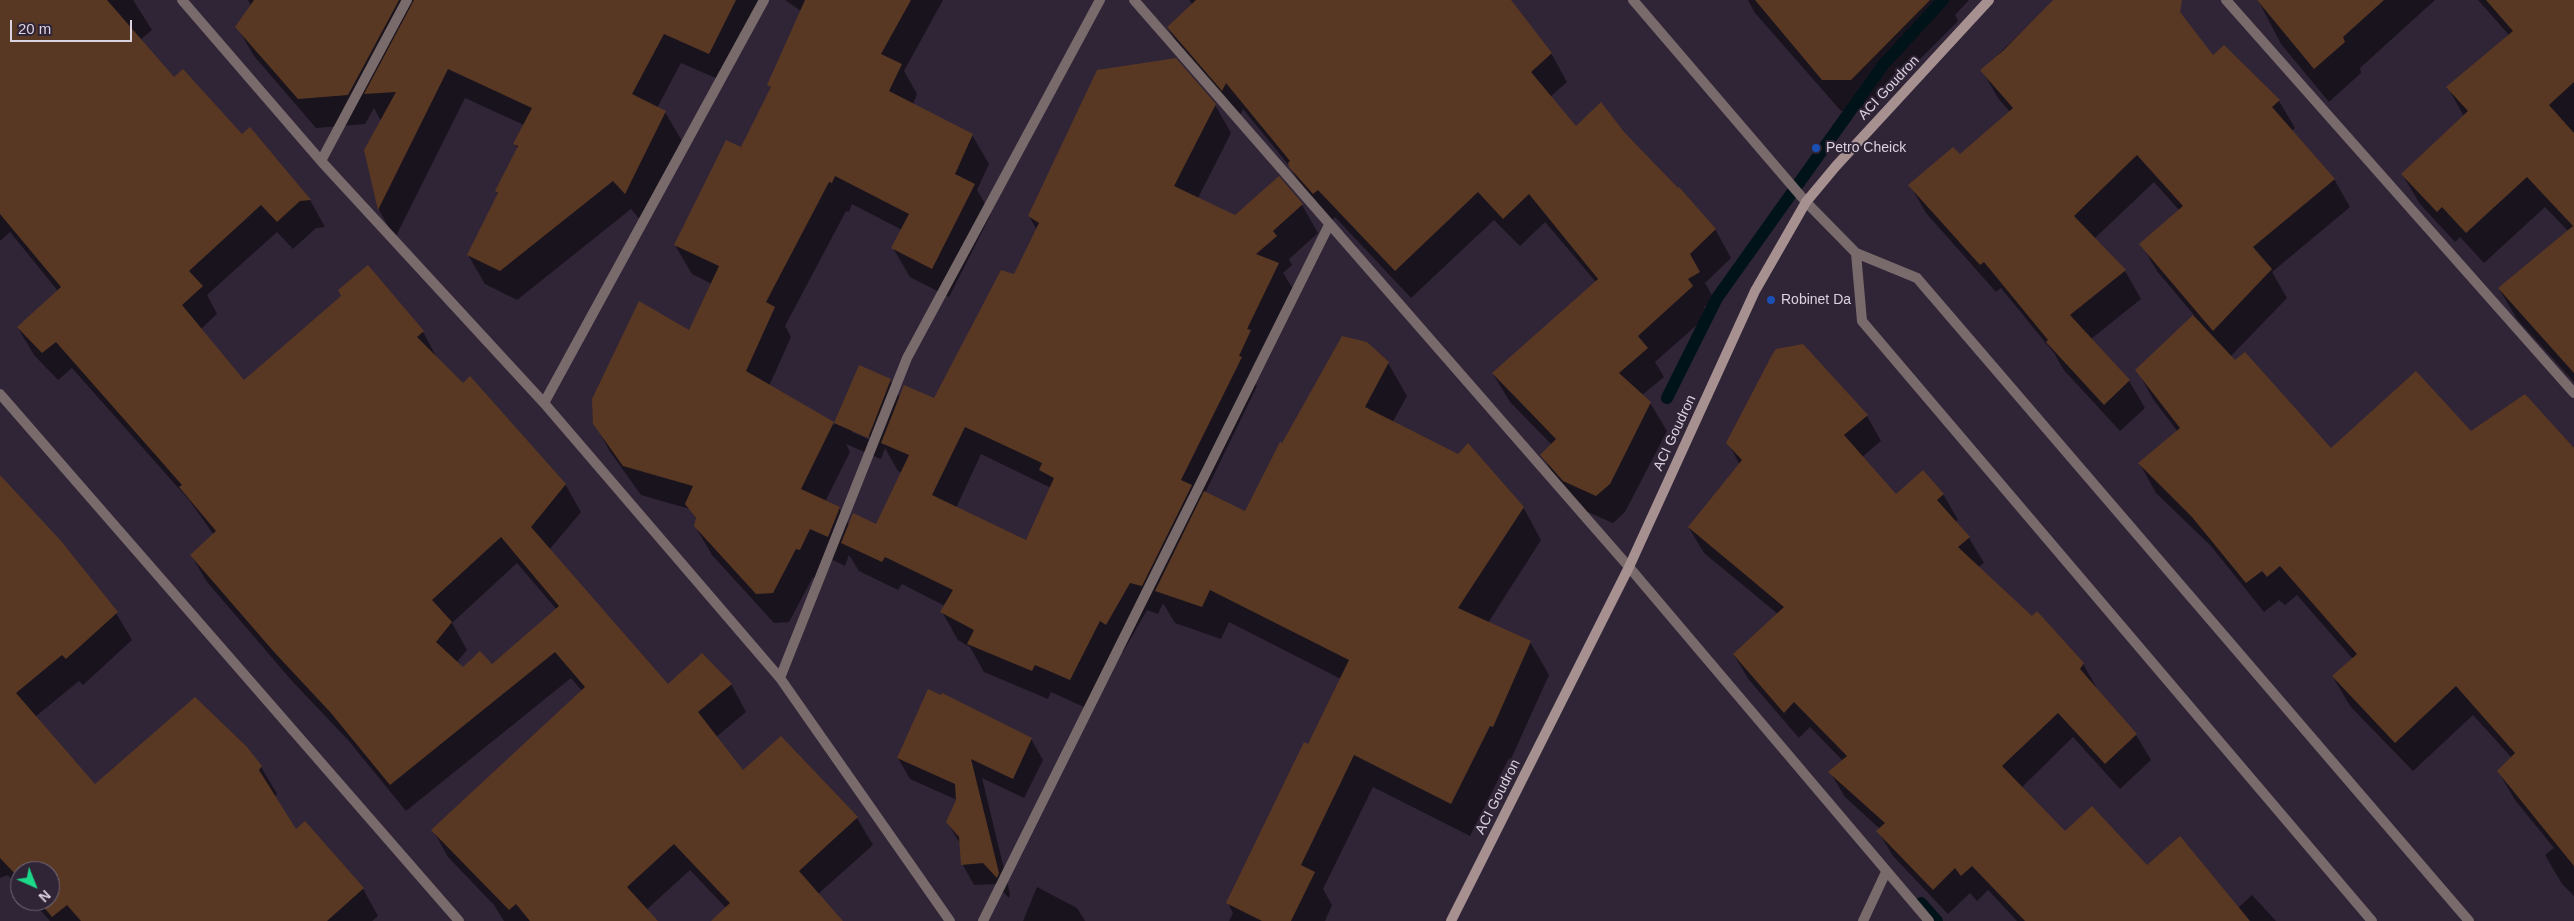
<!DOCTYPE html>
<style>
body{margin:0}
#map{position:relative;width:2574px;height:921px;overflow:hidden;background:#302437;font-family:Helvetica,sans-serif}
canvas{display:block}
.north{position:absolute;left:10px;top:861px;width:50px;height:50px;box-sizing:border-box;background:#302437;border:1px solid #746a7b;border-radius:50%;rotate:136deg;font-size:14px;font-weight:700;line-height:20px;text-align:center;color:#dbd3e0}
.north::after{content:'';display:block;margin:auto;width:18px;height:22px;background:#1bd988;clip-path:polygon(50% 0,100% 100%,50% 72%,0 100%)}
.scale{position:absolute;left:10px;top:20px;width:122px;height:22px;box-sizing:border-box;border:2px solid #dbd3e0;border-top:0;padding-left:6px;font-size:15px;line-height:18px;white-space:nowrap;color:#dbd3e0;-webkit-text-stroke:4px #302437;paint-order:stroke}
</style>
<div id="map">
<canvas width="2574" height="921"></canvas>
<div class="north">N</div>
<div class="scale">20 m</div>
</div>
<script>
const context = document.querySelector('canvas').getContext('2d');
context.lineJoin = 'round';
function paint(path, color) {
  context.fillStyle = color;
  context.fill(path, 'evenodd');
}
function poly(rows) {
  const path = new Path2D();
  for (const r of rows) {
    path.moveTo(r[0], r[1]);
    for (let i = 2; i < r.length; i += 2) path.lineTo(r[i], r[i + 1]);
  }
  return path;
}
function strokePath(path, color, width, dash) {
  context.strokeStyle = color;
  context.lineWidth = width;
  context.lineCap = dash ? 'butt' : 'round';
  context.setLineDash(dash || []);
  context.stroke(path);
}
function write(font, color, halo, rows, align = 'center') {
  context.font = font + ' Helvetica,sans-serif';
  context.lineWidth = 4;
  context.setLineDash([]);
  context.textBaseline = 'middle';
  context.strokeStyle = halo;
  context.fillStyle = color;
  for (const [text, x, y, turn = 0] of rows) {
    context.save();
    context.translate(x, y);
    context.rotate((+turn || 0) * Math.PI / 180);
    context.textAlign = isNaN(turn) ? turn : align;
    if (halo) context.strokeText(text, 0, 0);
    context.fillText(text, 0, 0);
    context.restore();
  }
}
paint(poly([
 [0,0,133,0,152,30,140,40,174,79,242,136,250,129,310,200,325,227,316,228,293,249,277,232,207,295,217,314,201,329,244,382,342,297,368,267,423,332,438,360,565,484,581,512,549,550,668,686,731,684,746,712,716,737,743,772,781,737,857,818,873,845,818,894,842,921,713,921,726,908,690,870,646,910,656,921,504,921,494,905,448,857,433,830,582,691,571,678,406,811,348,740,292,681,207,582,191,555,214,535,189,500,72,368,58,380,34,355,18,328,58,291,10,232,0,241],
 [517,563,557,610,491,665,463,669,456,663,467,650,452,623],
 [248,0,767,0,725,82,681,63,657,108,665,112,682,141,642,222,631,209,517,300,485,284,468,255,498,195,496,191,518,149,515,144,524,125,465,98,395,238,379,210,366,150,381,121,374,108,365,124,316,128,254,56,237,27,251,6],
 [785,0,943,0,904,71,917,94,913,104,972,135,989,164,977,190,991,214,949,297,910,277,893,248,902,230,852,204,849,212,846,211,785,326,791,337,769,386,834,425,860,367,890,380,900,398,934,400,1015,276,1037,230,1029,216,1215,105,1231,133,1198,198,1235,216,1302,205,1318,233,1289,259,1292,265,1283,273,1295,292,1255,383,1257,386,1205,493,1245,513,1282,445,1388,363,1407,396,1392,423,1523,507,1541,540,1488,623,1530,642,1549,675,1511,759,1509,758,1470,836,1373,787,1323,889,1332,905,1325,921,1229,921,1233,913,1228,903,1341,679,1229,622,1221,639,1175,623,1163,603,1158,614,1147,610,1123,652,1116,649,1086,708,1051,692,1048,699,984,672,970,647,958,640,942,612,945,606,902,584,898,590,859,571,849,555,845,566,827,557,816,579,813,577,789,622,774,623,712,555,695,526,697,521,690,509,641,495,611,453,594,423,689,332,712,284,692,274,675,245,742,149,772,89,769,85,801,11],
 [852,430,874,439,873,441,852,432],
 [846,444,881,459,885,448,898,471,902,473,876,526,849,525,839,508,825,502,850,452],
 [981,454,1051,488,1027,541,956,508],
 [1189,0,1509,0,1551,53,1567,82,1550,97,1576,128,1623,133,1715,229,1731,258,1705,283,1715,300,1704,307,1708,315,1655,362,1664,377,1642,395,1650,403,1667,431,1625,512,1613,523,1581,509,1558,483,1542,455,1552,445,1510,402,1493,374,1596,282,1545,222,1520,246,1494,220,1411,298,1335,217,1330,222,1307,196,1291,168,1243,109,1239,118,1185,56,1168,28,1193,5],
 [1748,0,1969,0,1955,15,1958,21,1869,110,1841,111,1755,13],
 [2055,0,2140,0,2213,56,2279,101,2295,128,2291,131,2334,179,2350,207,2272,272,2287,298,2230,357,2331,450,2470,432,2574,456,2574,896,2562,884,2545,855,2554,848,2515,800,2498,771,2512,758,2473,715,2413,771,2350,706,2333,677,2353,659,2297,595,2285,605,2279,600,2264,612,2211,546,2156,493,2140,464,2178,432,2153,399,2137,370,2194,315,2157,271,2141,244,2179,210,2154,182,2094,239,2125,271,2141,299,2091,339,2129,381,2145,408,2120,431,2063,369,2054,353,2001,288,1996,292,1926,213,1910,185,1960,156,2010,112,1998,98,1982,70],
 [2258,0,2435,0,2360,68,2361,73,2329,102,2281,44],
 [2478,0,2574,0,2574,382,2517,319,2499,289,2568,231,2545,207,2484,263,2460,237,2455,242,2420,204,2402,174,2464,116,2448,88,2509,35],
 [1867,416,1881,441,1862,457,1896,496,1943,494,1958,520,1955,522,1969,538,1984,563,1978,567,2083,664,2098,690,2136,735,2151,760,2120,789,2073,737,2021,788,2065,833,2147,866,2238,908,2252,895,2276,921,2017,921,1988,890,1977,901,1970,893,1948,914,1893,856,1878,831,1880,829,1845,797,1830,772,1843,761,1810,727,1799,738,1749,680,1734,655,1778,614,1704,553,1689,528,1740,465,1728,443],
 [0,476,116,613,132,640,83,685,79,681,35,717,95,786,261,767,277,794,275,796,296,831,363,889,378,916,372,921,50,921,32,901,50,901,50,871,20,871,20,888,8,875,0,878],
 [1031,739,1043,760,1024,798,982,778,1010,894,1009,898,996,884,974,885,963,865,961,845,947,822,957,800,910,779,898,758],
 [1037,887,1077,908,1085,921,1023,921]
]), '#0007');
strokePath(poly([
 [1667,398,1717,298,1883,65,1943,0],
 [1921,903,1937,921]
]), '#001319', 12);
paint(poly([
 [0,0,107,0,174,77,183,69,242,134,250,127,311,200,300,201,277,222,261,205,189,271,203,286,182,305,244,380,341,296,338,290,368,265,424,331,417,337,463,383,470,376,566,484,531,527,668,684,702,653,732,684,698,712,743,770,781,736,858,817,799,871,843,921,711,921,730,903,674,844,627,887,658,921,530,921,516,904,509,910,431,830,585,687,555,652,390,785,331,713,275,653,190,555,216,531,179,487,182,485,56,342,42,353,17,327,61,287,0,214],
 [501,537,559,606,492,664,480,651,463,667,436,642,452,622,432,600],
 [254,0,399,0,348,95,298,99,235,27],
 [414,0,736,0,709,54,664,34,632,94,666,111,625,194,613,181,500,271,467,255,498,193,495,191,518,146,513,144,532,108,448,69,378,210,364,150,396,92,364,94],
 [805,0,911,0,881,54,902,64,889,91,973,134,955,174,975,184,932,269,891,248,909,214,835,176,832,183,829,182,766,302,775,307,746,371,834,422,801,489,840,507,828,537,810,529,800,550,796,549,773,593,756,594,694,526,696,518,685,504,693,486,623,466,593,424,592,399,639,301,689,330,719,266,674,245,726,140,741,147,771,87,767,85],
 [1196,0,1511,0,1552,53,1531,72,1576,126,1601,102,1624,132,1678,188,1679,187,1716,229,1690,254,1700,272,1688,279,1693,286,1638,336,1648,348,1619,373,1651,402,1610,484,1596,496,1563,481,1540,455,1556,439,1492,373,1598,279,1529,194,1503,219,1478,192,1395,271,1318,190,1313,194,1289,167,1288,163,1290,161,1226,83,1222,91,1167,27],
 [1755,0,1930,0,1851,80,1822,80],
 [2053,0,2182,0,2180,12,2213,55,2224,45,2280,100,2272,107,2335,179,2253,247,2272,269,2213,331,2139,244,2183,206,2137,155,2074,216,2126,270,2070,315,2130,380,2104,405,2046,342,2048,340,1984,262,1980,265,1908,185,1953,147,1960,154,2013,108,1980,70,2004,50],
 [2257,0,2384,0,2343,37,2345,42,2314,69],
 [2486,0,2574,0,2574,82,2549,105,2574,133,2574,373,2498,288,2573,226,2527,177,2466,233,2442,207,2437,212,2401,174,2468,111,2446,87,2513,31],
 [1176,58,1216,104,1174,186,1235,215,1279,176,1303,204,1273,231,1277,236,1256,254,1279,263,1247,329,1251,330,1239,356,1242,357,1181,480,1192,485,1142,586,1130,583,1106,625,1100,621,1070,680,1035,665,1032,671,967,644,974,630,940,612,953,590,885,557,882,562,841,543,853,513,876,524,909,455,881,443,904,385,934,398,1001,270,1014,274,1039,223,1028,216,1097,70],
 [965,427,1042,463,1039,470,1054,478,1026,540,932,495],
 [2193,315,2235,360,2245,352,2331,448,2416,371,2471,431,2525,394,2574,448,2574,866,2497,771,2515,753,2456,686,2395,743,2332,676,2357,654,2280,566,2267,577,2262,571,2246,583,2192,517,2138,463,2180,428,2135,370],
 [1342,336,1367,342,1389,362,1365,407,1458,454,1468,443,1524,507,1458,608,1531,641,1493,727,1490,726,1451,804,1354,755,1301,865,1315,872,1291,921,1262,921,1226,903,1304,742,1308,744,1349,660,1210,590,1202,607,1155,591,1204,491,1245,511,1280,442,1282,443],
 [1803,344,1868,415,1844,435,1896,494,1923,470,1944,494,1937,500,1970,537,1958,547,2032,616,2037,611,2084,663,2080,669,2137,734,2105,764,2058,713,2002,766,2065,831,2092,806,2147,865,2180,836,2250,921,2025,921,1972,866,1961,876,1955,868,1933,890,1876,831,1885,823,1828,772,1847,756,1794,702,1784,713,1733,654,1784,607,1688,527,1742,460,1726,443,1772,355,1776,349],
 [859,365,891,379,868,438,834,423],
 [0,475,61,541,118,612,66,659,62,655,16,693,95,784,195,697,247,747,262,766,259,770,296,829,305,821,364,888,327,921,81,921,67,905,52,917,39,901,50,901,50,871,20,871,20,879,0,858],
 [928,689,941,695,942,693,1032,738,1013,779,971,759,999,873,997,878,983,863,961,865,959,837,946,822,956,800,955,784,897,758]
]), '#593823');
strokePath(poly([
 [182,0,321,161,544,403,780,678,950,921],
 [1134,0,1629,567,1929,921],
 [1633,0,1806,202,1856,253,1917,278,2469,921],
 [2226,0,2574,393],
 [321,161,407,0],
 [1856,253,1862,321,2372,921],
 [0,394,459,921],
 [544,403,764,0],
 [780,678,907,358,1100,0],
 [983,921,1329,225],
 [1863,921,1886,872]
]), '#796b6b', 10);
strokePath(poly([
 [1451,921,1629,567,1755,291,1806,202,1836,166,1989,0]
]), '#a69090', 10);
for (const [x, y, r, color] of [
 [1816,148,5,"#1a4fb4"],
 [1771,300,5,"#1a4fb4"]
]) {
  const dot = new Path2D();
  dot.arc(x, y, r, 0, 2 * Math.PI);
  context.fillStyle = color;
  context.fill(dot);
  strokePath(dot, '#302437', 2);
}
write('14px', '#dbd3e0', '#302437', [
 ["ACI Goudron",1889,88,-47],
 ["ACI Goudron",1675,433,-65],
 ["ACI Goudron",1498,797,-63]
]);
write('14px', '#dbd3e0', '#302437', [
 ["Petro Cheick",1826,148],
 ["Robinet Da",1781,300]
], 'left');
</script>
